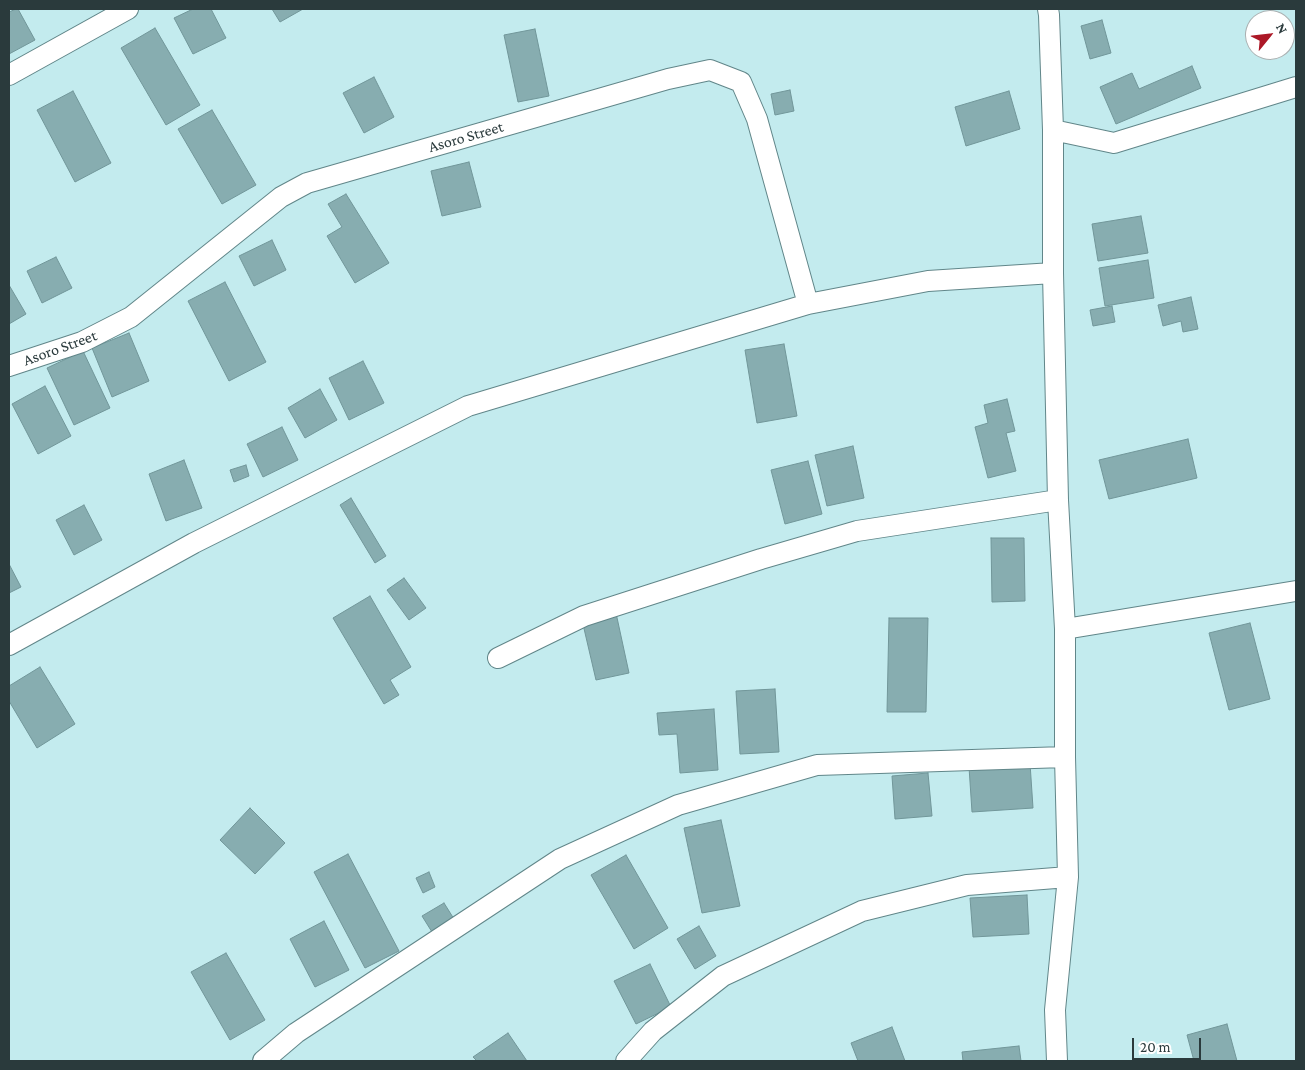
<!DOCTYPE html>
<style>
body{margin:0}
#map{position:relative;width:1305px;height:1070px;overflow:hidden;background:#c3ebee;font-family:"Crimson Pro",serif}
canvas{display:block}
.frame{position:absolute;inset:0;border:10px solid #2a3a3c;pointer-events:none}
.north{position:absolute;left:1245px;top:10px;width:50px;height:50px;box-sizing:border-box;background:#fff;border:1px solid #aab0b1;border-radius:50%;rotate:61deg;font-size:14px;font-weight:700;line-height:20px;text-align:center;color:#2a3a3c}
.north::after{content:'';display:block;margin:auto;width:18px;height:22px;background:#ac1827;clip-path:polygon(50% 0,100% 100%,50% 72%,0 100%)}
.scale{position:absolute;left:1132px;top:1038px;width:69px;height:22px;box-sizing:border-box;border:2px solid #2a3a3c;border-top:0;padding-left:6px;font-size:15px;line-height:18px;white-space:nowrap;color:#2a3a3c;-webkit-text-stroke:4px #fff;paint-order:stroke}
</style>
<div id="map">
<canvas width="1305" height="1070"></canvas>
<div class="frame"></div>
<div class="north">N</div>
<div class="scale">20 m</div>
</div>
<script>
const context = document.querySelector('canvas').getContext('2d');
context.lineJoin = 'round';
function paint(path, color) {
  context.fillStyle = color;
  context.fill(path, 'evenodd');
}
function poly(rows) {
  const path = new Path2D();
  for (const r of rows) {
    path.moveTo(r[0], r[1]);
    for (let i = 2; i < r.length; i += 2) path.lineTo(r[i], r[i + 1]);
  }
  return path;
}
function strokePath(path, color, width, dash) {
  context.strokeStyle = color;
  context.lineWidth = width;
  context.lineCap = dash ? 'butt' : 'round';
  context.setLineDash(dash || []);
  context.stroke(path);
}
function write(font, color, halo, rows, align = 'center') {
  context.font = font + ' "Crimson Pro",serif';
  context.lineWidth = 4;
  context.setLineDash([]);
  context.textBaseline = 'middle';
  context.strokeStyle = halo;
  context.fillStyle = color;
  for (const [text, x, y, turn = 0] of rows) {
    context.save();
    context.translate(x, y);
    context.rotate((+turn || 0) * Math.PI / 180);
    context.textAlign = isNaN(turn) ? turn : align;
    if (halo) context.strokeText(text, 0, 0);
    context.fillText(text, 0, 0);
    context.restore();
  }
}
const building = poly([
 [16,9,18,9,35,40,9,54,9,12,16,9],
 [193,9,211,9,226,38,193,54,174,18,193,9],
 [272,9,303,9,280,22,272,9],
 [1102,20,1111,53,1090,59,1081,26,1102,20],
 [155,28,200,105,166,125,121,48,155,28],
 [535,29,549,96,518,102,504,35,535,29],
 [1192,66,1201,88,1116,124,1100,87,1132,73,1139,89,1192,66],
 [374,77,394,117,364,133,343,93,374,77],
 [790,90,794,111,775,115,771,94,790,90],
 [73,91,111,163,75,182,37,110,73,91],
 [1009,91,1020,129,966,146,955,107,1009,91],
 [212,110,256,185,222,204,178,129,212,110],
 [469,162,481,207,442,216,431,171,469,162],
 [346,194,389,263,355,283,327,236,342,227,328,204,346,194],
 [1141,216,1148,253,1098,261,1092,224,1141,216],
 [272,240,286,270,254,286,239,256,272,240],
 [56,257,72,288,42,303,27,271,56,257],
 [1148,260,1154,298,1105,306,1099,268,1148,260],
 [225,282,266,362,229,381,188,301,225,282],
 [9,285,26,314,9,324,9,285],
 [1191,297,1198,329,1183,332,1181,321,1163,326,1158,305,1191,297],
 [1112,306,1115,322,1093,326,1090,310,1112,306],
 [129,333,149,381,112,397,92,348,129,333],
 [784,344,797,416,757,423,745,350,784,344],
 [83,351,110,408,74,425,47,368,83,351],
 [363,361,384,403,349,420,329,378,363,361],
 [45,386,71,436,38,454,12,404,45,386],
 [320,389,337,420,305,438,288,408,320,389],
 [1007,399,1015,431,1006,433,1016,471,988,478,975,427,988,423,984,405,1007,399],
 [282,427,298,460,263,477,247,444,282,427],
 [1188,439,1197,478,1109,499,1099,460,1188,439],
 [853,446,864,498,827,506,815,455,853,446],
 [184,460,202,508,166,521,149,474,184,460],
 [808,461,822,514,785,524,771,470,808,461],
 [246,465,249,476,234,482,230,470,246,465],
 [351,498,386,556,375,563,340,505,351,498],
 [84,505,102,540,74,555,56,520,84,505],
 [991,538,1024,538,1025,601,992,602,991,538],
 [9,564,21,587,9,593,9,564],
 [404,578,426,608,409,620,387,590,404,578],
 [370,596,411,667,390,680,399,695,384,704,333,618,370,596],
 [616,613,629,673,596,680,582,620,616,613],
 [889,618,928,618,926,712,887,712,889,618],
 [1250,623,1270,699,1229,710,1209,633,1250,623],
 [40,667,75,724,37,748,9,701,9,686,40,667],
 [775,689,779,752,740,754,736,691,775,689],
 [714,709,718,770,680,773,677,734,659,735,657,713,714,709],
 [1030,763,1033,808,972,812,969,767,1030,763],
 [928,773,932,816,895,819,892,776,928,773],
 [250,808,285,843,255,874,220,840,250,808],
 [721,820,740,906,702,913,684,828,721,820],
 [348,854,399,951,365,968,314,872,348,854],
 [626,855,668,928,634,949,591,875,626,855],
 [429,872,435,887,423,893,416,878,429,872],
 [1027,895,1029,934,973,937,970,898,1027,895],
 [444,903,454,919,432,932,422,916,444,903],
 [324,921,349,970,315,987,290,939,324,921],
 [699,926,716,956,695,969,677,939,699,926],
 [226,953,265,1020,230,1040,191,972,226,953],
 [650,964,671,1007,636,1024,614,981,650,964],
 [1227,1024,1237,1061,1194,1061,1187,1035,1227,1024],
 [892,1027,905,1061,858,1061,851,1043,892,1027],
 [508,1033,527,1061,477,1061,473,1057,508,1033],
 [1019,1046,1021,1061,963,1061,962,1052,1019,1046]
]);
paint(building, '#87adb0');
strokePath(building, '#719699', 1);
const street = poly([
 [1048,9,1049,15,1053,130,1053,273,1058,500,1065,629,1065,757,1068,877,1055,1010,1057,1061],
 [9,75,128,9],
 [1053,130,1114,143,1296,87],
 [9,366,82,342,131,317,281,197,307,183,668,79,710,70,741,82,757,119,808,304],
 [1065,629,1296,591],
 [9,645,194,543,468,406,808,304,928,281,1053,273],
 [498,658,584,616,761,559,857,531,1058,500],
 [263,1061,296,1033,560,859,678,805,817,765,1065,757],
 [626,1061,653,1031,723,976,862,911,967,885,1068,877]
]);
strokePath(street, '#618689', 22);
strokePath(street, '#fff', 20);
write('16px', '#2a3a3c', '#fff', [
 ["Asoro Street",466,137,-16],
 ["Asoro Street",60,348,-20]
]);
</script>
